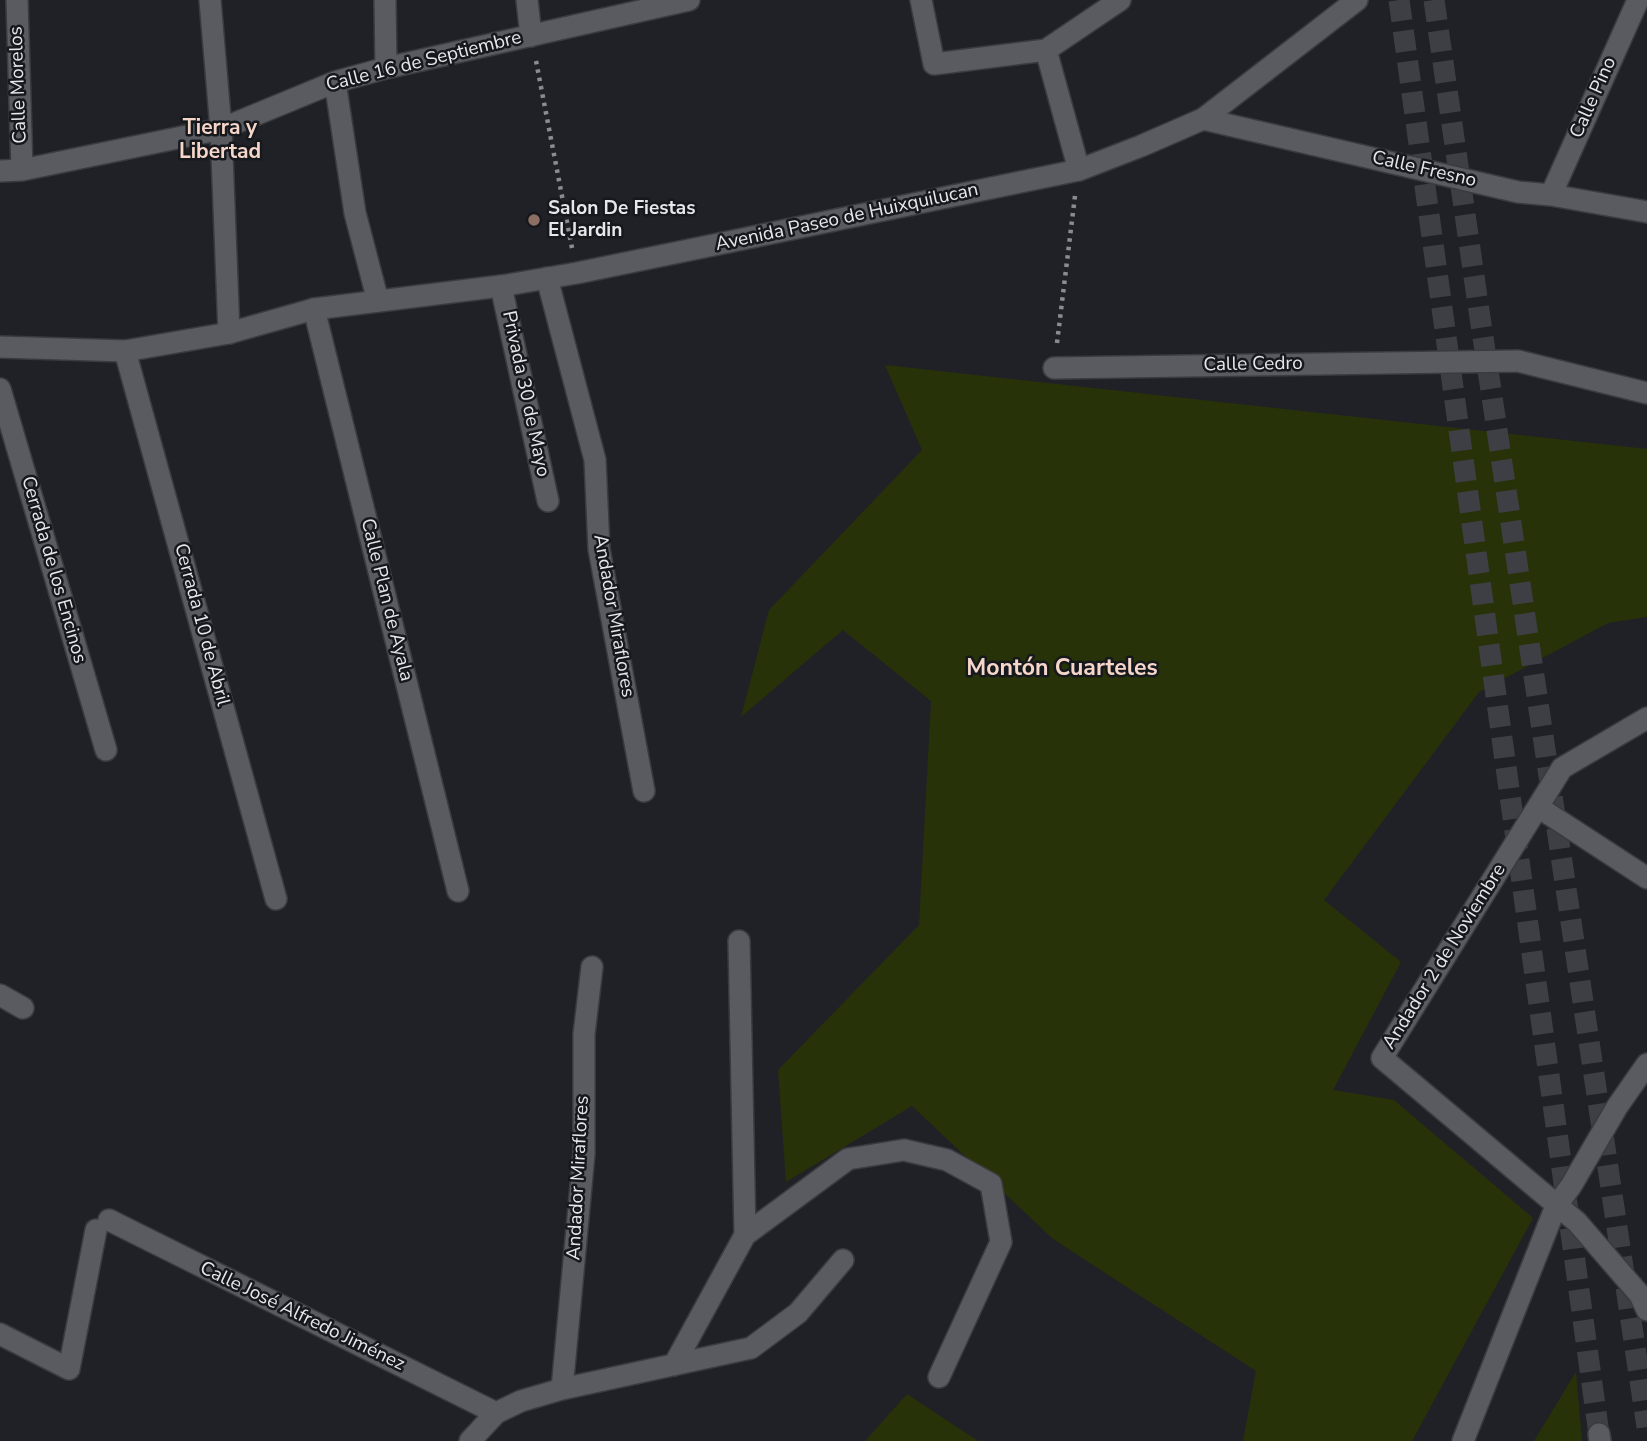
<!DOCTYPE html>
<meta charset="utf-8">
<style>
body{margin:0}
canvas{display:block;background:#1f2126}
</style>
<canvas width="1647" height="1441"></canvas>
<script>
const context = document.querySelector('canvas').getContext('2d');
context.lineJoin = 'round';
function paint(path, color) {
  context.fillStyle = color;
  context.fill(path, 'evenodd');
}
function poly(rows) {
  const path = new Path2D();
  for (const r of rows) {
    path.moveTo(r[0], r[1]);
    for (let i = 2; i < r.length; i += 2) path.lineTo(r[i], r[i + 1]);
  }
  return path;
}
function strokePath(path, color, width, dash) {
  context.strokeStyle = color;
  context.lineWidth = width;
  context.lineCap = dash ? 'butt' : 'round';
  context.setLineDash(dash || []);
  context.stroke(path);
}
function write(font, color, halo, rows, align = 'center') {
  context.font = font + ' "Nunito Sans",sans-serif';
  context.lineWidth = 5;
  context.setLineDash([]);
  context.textBaseline = 'middle';
  context.strokeStyle = halo;
  context.fillStyle = color;
  for (const [text, x, y, turn = 0] of rows) {
    context.save();
    context.translate(x, y);
    context.rotate((+turn || 0) * Math.PI / 180);
    context.textAlign = isNaN(turn) ? turn : align;
    if (halo) context.strokeText(text, 0, 0);
    context.fillText(text, 0, 0);
    context.restore();
  }
}
paint(poly([
 [885,365,1647,449,1647,617,1608,623,1479,692,1324,900,1401,962,1333,1090,1394,1100,1533,1218,1412,1441,1243,1441,1256,1371,1053,1239,912,1106,786,1182,778,1070,919,925,931,701,843,630,741,717,769,610,922,450],
 [1576,1372,1582,1441,1534,1441],
 [907,1394,978,1441,865,1441]
]), '#273208');
strokePath(poly([
 [1399,0,1599,1434],
 [1434,0,1478,304,1647,1427]
]), '#3d3f44', 21, [21, 10]);
const street = poly([
 [17,0,22,170],
 [210,0,221,129,229,333],
 [385,0,386,68],
 [527,0,531,36],
 [921,0,934,64,1046,50,1120,0],
 [1046,50,1079,170],
 [335,82,355,213,378,301],
 [1203,119,1518,192,1551,195,1647,212],
 [0,171,22,170,221,129,335,82,386,68,689,0],
 [1551,195,1638,0],
 [547,278,595,460,599,549,644,791],
 [501,286,548,501],
 [314,309,458,891],
 [125,351,276,899],
 [1054,368,1518,361,1647,393],
 [0,389,106,750],
 [1647,718,1562,768,1382,1058,1577,1222,1640,1295,1647,1310],
 [1538,807,1647,878],
 [739,941,745,1235],
 [0,995,23,1008],
 [109,1220,496,1413],
 [0,1334,69,1369,96,1230],
 [674,1365,745,1235,848,1159,904,1150,947,1160,991,1184,1001,1242,939,1377],
 [562,1389,584,1154,584,1034,592,967],
 [470,1441,496,1413,521,1401,562,1389,751,1348,798,1313,843,1260],
 [1463,1441,1556,1206,1571,1186,1617,1107,1647,1064]
]);
const secondary = poly([
 [0,347,125,351,229,333,314,309,501,286,577,273,1079,170,1141,146,1203,119,1357,0],
 [1599,1434,1600,1441]
]);
strokePath(street, '#3a3b3f', 24);
strokePath(secondary, '#3a3b3f', 24);
strokePath(poly([
 [536,61,572,248],
 [1057,343,1075,196]
]), '#8b8c90', 4.5, [3.5, 5]);
strokePath(street, '#595b61', 21);
strokePath(secondary, '#595b61', 21);
for (const [x, y, r, color] of [
 [534,220,7,"#8d6e63"]
]) {
  const dot = new Path2D();
  dot.arc(x, y, r, 0, 2 * Math.PI);
  context.fillStyle = color;
  context.fill(dot);
  strokePath(dot, '#15181c', 2.5);
}
write('19px', '#e6e7eb', '#15181c', [
 ["Calle 16 de Septiembre",424,62,-14],
 ["Calle Morelos",19,85,-92],
 ["Calle Pino",1594,98,-66],
 ["Calle Fresno",1424,170,13],
 ["Avenida Paseo de Huixquilucan",847,218,-12],
 ["Calle Cedro",1253,365,-1],
 ["Privada 30 de Mayo",525,394,78],
 ["Cerrada de los Encinos",53,570,74],
 ["Calle Plan de Ayala",386,600,76],
 ["Andador Miraflores",613,616,80],
 ["Cerrada 10 de Abril",201,625,75],
 ["Andador 2 de Noviembre",1445,957,-58],
 ["Andador Miraflores",579,1178,-87],
 ["Calle José Alfredo Jiménez",302,1317,26]
]);
write('bold 19px', '#e6e7eb', '#15181c', [
 ["Salon De Fiestas",548,209],
 ["El Jardin",548,231]
], 'left');
write('bold 21px', '#f6d6c9', '#15181c', [
 ["Tierra y",220,129],
 ["Libertad",220,153]
]);
write('bold 23px', '#f6d6c9', '#15181c', [
 ["Montón Cuarteles",1062,669]
]);
</script>
